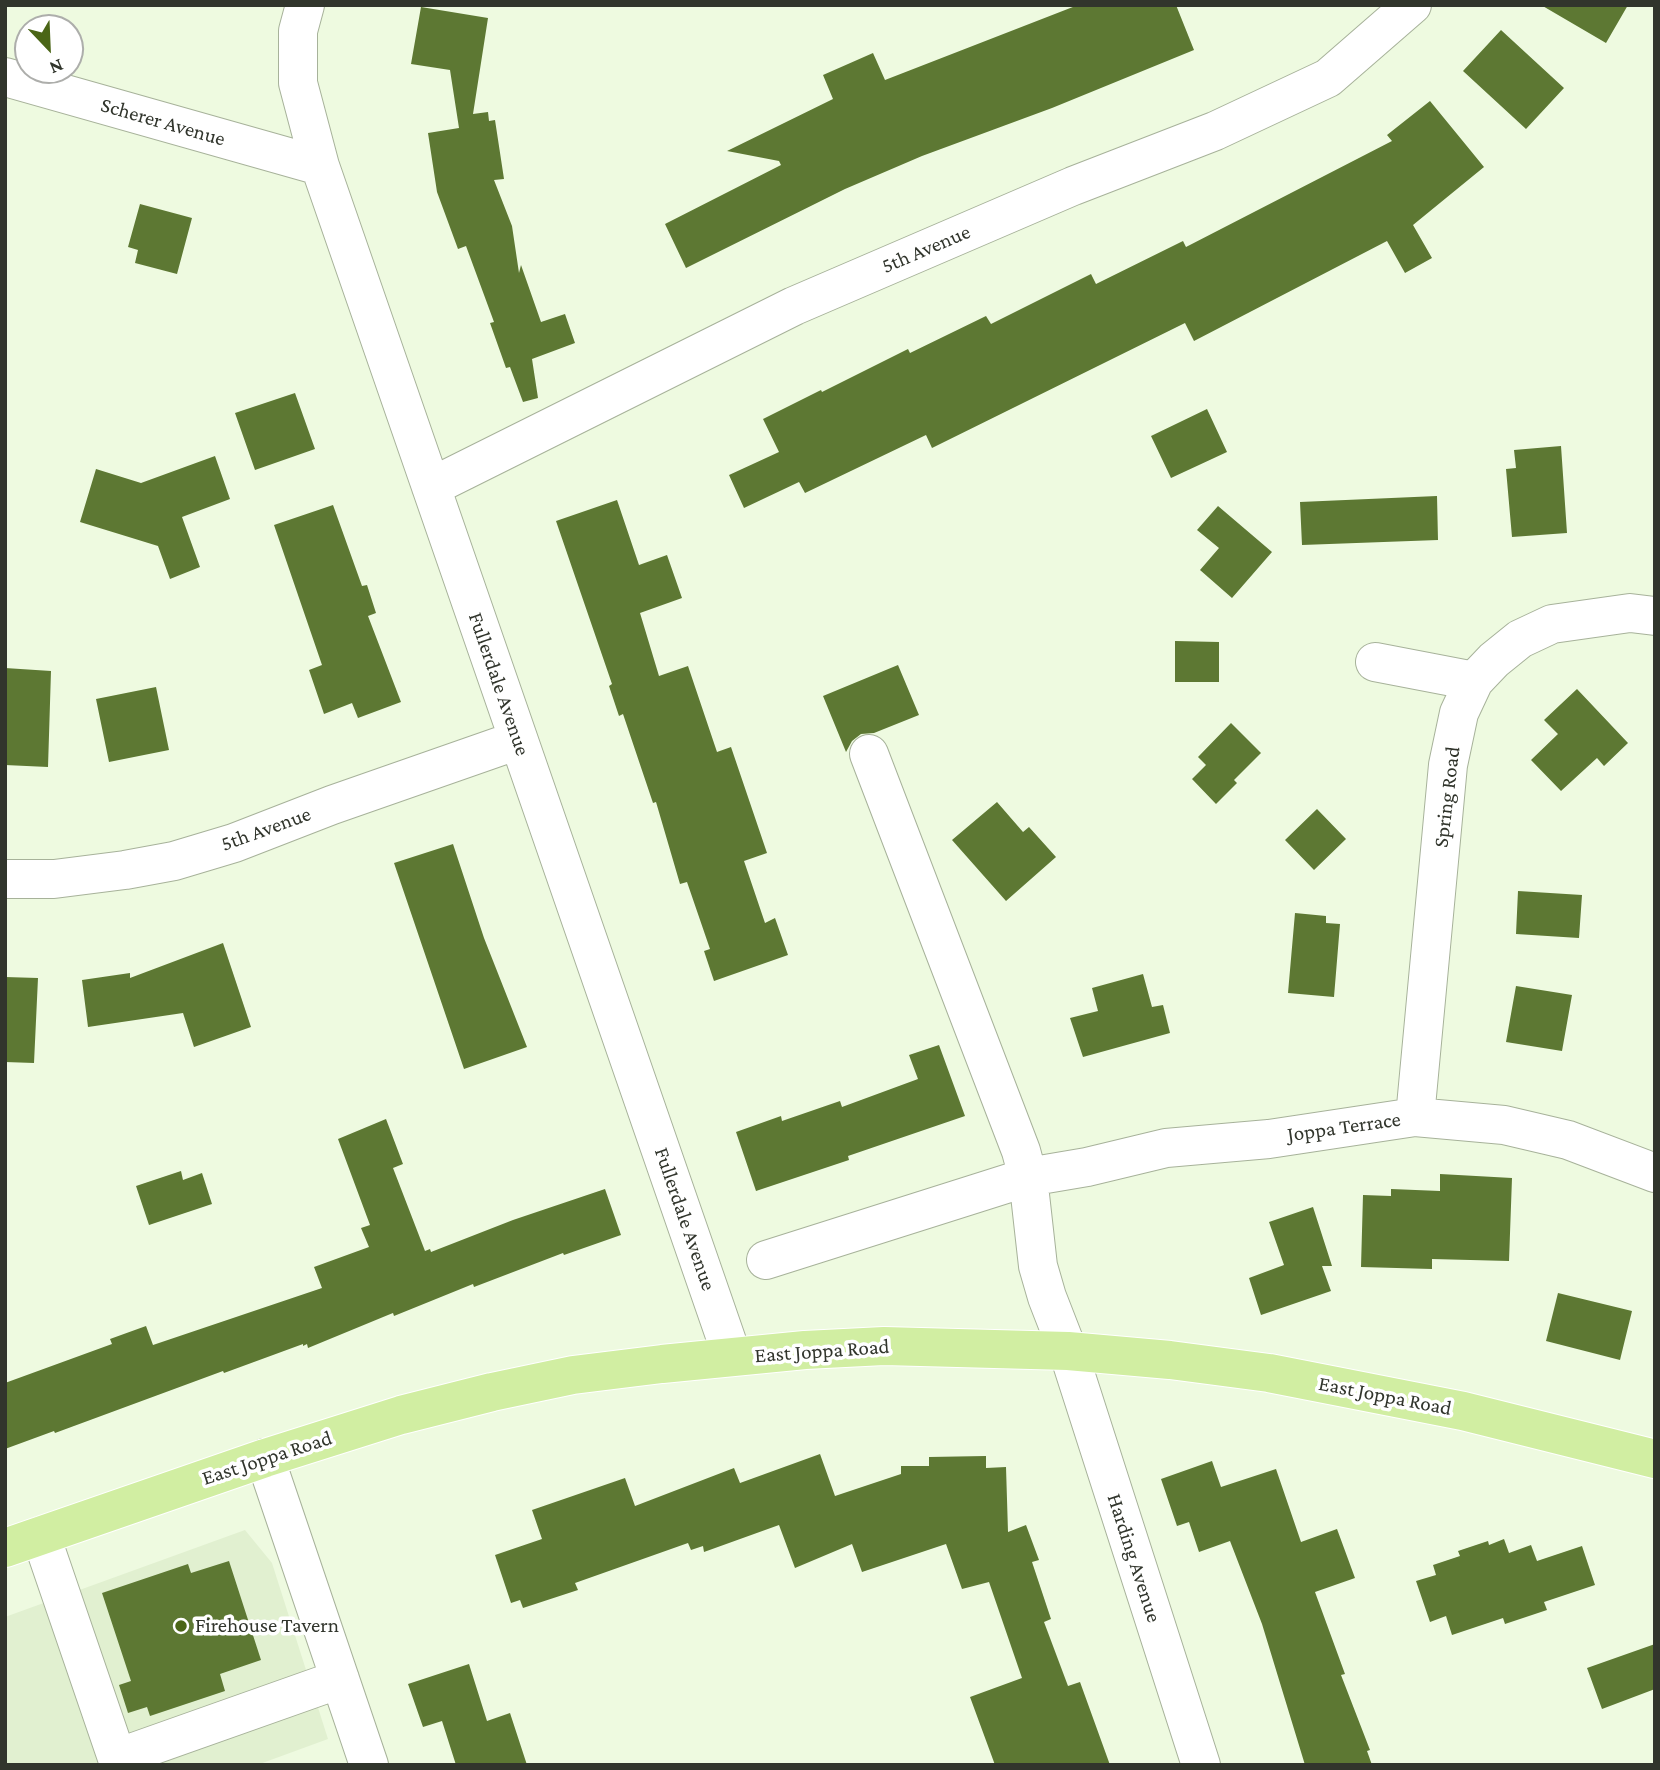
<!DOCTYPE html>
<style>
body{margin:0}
#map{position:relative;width:1660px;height:1770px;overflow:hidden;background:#eefae0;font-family:"Crimson Pro",serif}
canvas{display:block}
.frame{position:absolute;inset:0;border:7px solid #31352c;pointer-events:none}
.north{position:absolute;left:14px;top:14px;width:70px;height:70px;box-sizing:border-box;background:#fff;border:2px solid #adaeab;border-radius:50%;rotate:157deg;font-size:19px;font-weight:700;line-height:28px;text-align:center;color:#31352c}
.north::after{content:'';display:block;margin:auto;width:24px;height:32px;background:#4a6516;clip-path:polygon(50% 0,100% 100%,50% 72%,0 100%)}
</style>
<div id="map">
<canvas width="1660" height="1770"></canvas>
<div class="frame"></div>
<div class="north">N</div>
</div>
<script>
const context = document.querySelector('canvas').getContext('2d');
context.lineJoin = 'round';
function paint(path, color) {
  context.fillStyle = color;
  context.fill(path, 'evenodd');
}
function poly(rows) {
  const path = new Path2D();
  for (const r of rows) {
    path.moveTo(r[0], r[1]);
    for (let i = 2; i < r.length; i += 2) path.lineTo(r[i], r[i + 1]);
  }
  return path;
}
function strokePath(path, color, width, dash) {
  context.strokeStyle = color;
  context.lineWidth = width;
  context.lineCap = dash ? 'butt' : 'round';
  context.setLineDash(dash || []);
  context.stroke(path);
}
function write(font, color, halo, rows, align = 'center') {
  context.font = font + ' "Crimson Pro",serif';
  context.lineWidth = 7;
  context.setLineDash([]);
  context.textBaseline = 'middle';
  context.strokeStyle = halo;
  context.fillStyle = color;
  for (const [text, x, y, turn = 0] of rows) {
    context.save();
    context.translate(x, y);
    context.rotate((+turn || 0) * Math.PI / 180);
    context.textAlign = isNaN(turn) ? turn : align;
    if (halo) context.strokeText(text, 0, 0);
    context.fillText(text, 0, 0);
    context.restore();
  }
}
paint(poly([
 [245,1530,272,1563,328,1739,257,1765,5,1765,5,1617]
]), '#e1f0d0');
paint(poly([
 [1078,5,1176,5,1194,50,1052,108,922,156,845,189,686,268,665,224,781,165,779,161,727,151,833,99,823,75,873,53,885,80],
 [1541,5,1628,5,1606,43],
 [421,7,488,18,473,114,488,112,489,121,495,120,504,179,494,180,512,226,519,273,521,265,541,322,565,314,575,343,532,359,538,398,523,402,510,367,506,368,490,323,494,322,466,246,458,249,437,192,428,133,459,128,450,70,411,64],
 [1501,30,1564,88,1526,129,1463,71],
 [1430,101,1484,167,1413,225,1432,258,1405,273,1387,241,1194,341,1185,323,932,448,926,435,805,493,799,482,744,508,729,475,779,452,763,419,821,390,822,392,908,349,910,353,986,316,991,324,1091,274,1096,284,1183,241,1186,247,1392,141,1387,135],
 [140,204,192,218,177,274,135,263,138,250,128,247],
 [295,393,315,449,255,470,235,413],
 [1207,409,1227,452,1171,478,1151,436],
 [1561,446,1567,533,1512,537,1506,469,1516,468,1514,450],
 [215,456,230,499,182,517,200,567,170,579,158,546,80,522,96,469,141,483],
 [1437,496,1438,540,1302,545,1300,502],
 [617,500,639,565,667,555,682,598,640,613,659,676,688,666,717,752,731,747,767,853,744,861,765,923,775,918,788,955,714,981,704,951,710,949,687,882,680,884,656,802,653,803,623,714,619,716,609,686,612,684,556,521],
 [333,505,362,586,367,585,376,613,368,616,401,702,358,718,352,703,324,714,309,670,322,665,274,525],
 [1218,506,1272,552,1232,598,1200,570,1219,548,1197,530],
 [1175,641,1219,642,1219,682,1175,682],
 [898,665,919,715,874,733,861,734,852,741,846,752,823,696],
 [5,668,51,671,48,767,5,765],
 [156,687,169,750,109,762,96,699],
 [1577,689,1628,743,1604,766,1597,758,1561,791,1531,760,1558,734,1544,720],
 [1231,723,1261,753,1234,780,1237,783,1216,804,1192,779,1206,765,1198,757],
 [997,802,1023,832,1029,827,1056,857,1006,901,952,840],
 [1317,809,1346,839,1314,870,1285,840],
 [453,844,484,938,527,1047,464,1069,394,863],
 [1518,891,1582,895,1579,938,1516,934],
 [1295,913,1326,916,1326,923,1340,924,1334,997,1288,993],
 [223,943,251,1027,194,1047,183,1013,88,1027,82,980,130,973,130,978],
 [1143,974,1152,1007,1163,1005,1170,1033,1083,1057,1070,1018,1098,1011,1092,988],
 [5,977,38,978,34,1063,5,1062],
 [1516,986,1572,995,1562,1051,1506,1042],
 [939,1045,965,1116,848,1156,849,1160,756,1191,736,1132,781,1116,782,1121,840,1101,842,1107,918,1079,909,1055],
 [386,1119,403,1164,393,1168,425,1251,430,1249,431,1252,513,1220,605,1189,621,1235,564,1255,563,1253,474,1287,473,1284,394,1316,393,1313,388,1315,308,1348,307,1344,303,1346,303,1344,224,1373,223,1371,55,1433,54,1431,5,1449,5,1383,112,1344,110,1339,146,1326,153,1345,322,1288,314,1267,369,1247,361,1228,370,1225,338,1139],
 [181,1171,183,1180,202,1173,212,1204,149,1225,136,1186],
 [1440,1174,1512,1178,1509,1261,1432,1259,1432,1269,1361,1267,1363,1195,1391,1196,1391,1189,1440,1191],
 [1313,1207,1332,1266,1322,1266,1331,1291,1261,1315,1249,1278,1284,1265,1269,1222],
 [1558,1293,1632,1311,1620,1360,1546,1341],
 [820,1454,835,1496,901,1474,901,1466,929,1466,929,1457,986,1456,986,1468,1006,1467,1008,1532,1026,1525,1039,1560,1032,1562,1051,1619,1044,1622,1068,1686,1080,1682,1110,1765,995,1765,970,1697,1022,1678,989,1582,962,1589,946,1544,862,1572,852,1544,795,1568,779,1525,704,1552,703,1546,691,1550,688,1543,575,1583,578,1590,523,1608,520,1600,511,1603,495,1555,542,1539,532,1510,625,1478,635,1506,734,1468,740,1483],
 [1212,1461,1221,1487,1276,1469,1301,1542,1337,1529,1355,1578,1315,1592,1345,1674,1341,1675,1370,1750,1367,1751,1372,1765,1305,1765,1262,1624,1230,1541,1199,1552,1189,1522,1177,1526,1161,1479],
 [1504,1539,1509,1553,1531,1545,1537,1561,1582,1546,1595,1585,1544,1602,1547,1610,1505,1624,1503,1618,1452,1635,1446,1616,1430,1622,1416,1581,1436,1575,1433,1565,1460,1556,1458,1551,1488,1541,1489,1545],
 [229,1561,261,1660,220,1674,225,1691,150,1716,147,1707,128,1713,119,1685,131,1681,102,1593,188,1564,191,1573],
 [1655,1644,1655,1689,1602,1709,1587,1668],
 [469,1664,487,1721,510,1713,527,1765,456,1765,442,1721,423,1727,408,1684]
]), '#5d7833');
const minor = poly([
 [305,5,298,31,298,83,320,166,732,1356],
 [5,77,320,166],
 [431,487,794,306,1073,186,1215,131,1328,78,1412,5],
 [1375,662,1474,681],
 [869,754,1021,1151,1028,1177,1038,1266,1047,1297,1068,1351,1201,1765],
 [5,879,54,879,125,870,174,861,234,843,332,805,518,740],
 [1415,1117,1448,765,1459,713,1474,681,1494,660,1520,639,1552,624,1630,613,1655,616],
 [766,1260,1028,1177,1087,1167,1166,1148,1269,1139,1415,1117,1504,1125,1568,1140,1655,1173],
 [265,1458,369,1765],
 [41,1536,117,1758,340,1679]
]);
const major = poly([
 [5,1548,265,1458,401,1415,492,1392,573,1375,662,1364,805,1350,884,1346,1068,1351,1170,1360,1269,1373,1463,1411,1655,1459]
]);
strokePath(minor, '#a7b29a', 40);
strokePath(major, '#fff', 40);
strokePath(minor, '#fff', 38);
strokePath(major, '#d1eea2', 38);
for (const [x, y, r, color] of [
 [181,1626,7,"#4a6516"]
]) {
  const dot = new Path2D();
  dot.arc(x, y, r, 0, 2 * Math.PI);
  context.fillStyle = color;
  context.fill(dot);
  strokePath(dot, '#fff', 2.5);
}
write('21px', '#31352c', '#fff', [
 ["Scherer Avenue",163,122,16],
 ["5th Avenue",926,249,-23],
 ["Fullerdale Avenue",499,684,71],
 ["Spring Road",1447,797,-83],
 ["5th Avenue",266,829,-20],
 ["Joppa Terrace",1344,1127,-8],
 ["Fullerdale Avenue",685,1219,71],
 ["East Joppa Road",822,1351,-4],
 ["East Joppa Road",1385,1396,11],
 ["East Joppa Road",267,1458,-18],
 ["Harding Avenue",1134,1558,72]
]);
write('21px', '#31352c', '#fff', [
 ["Firehouse Tavern",195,1626]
], 'left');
</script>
